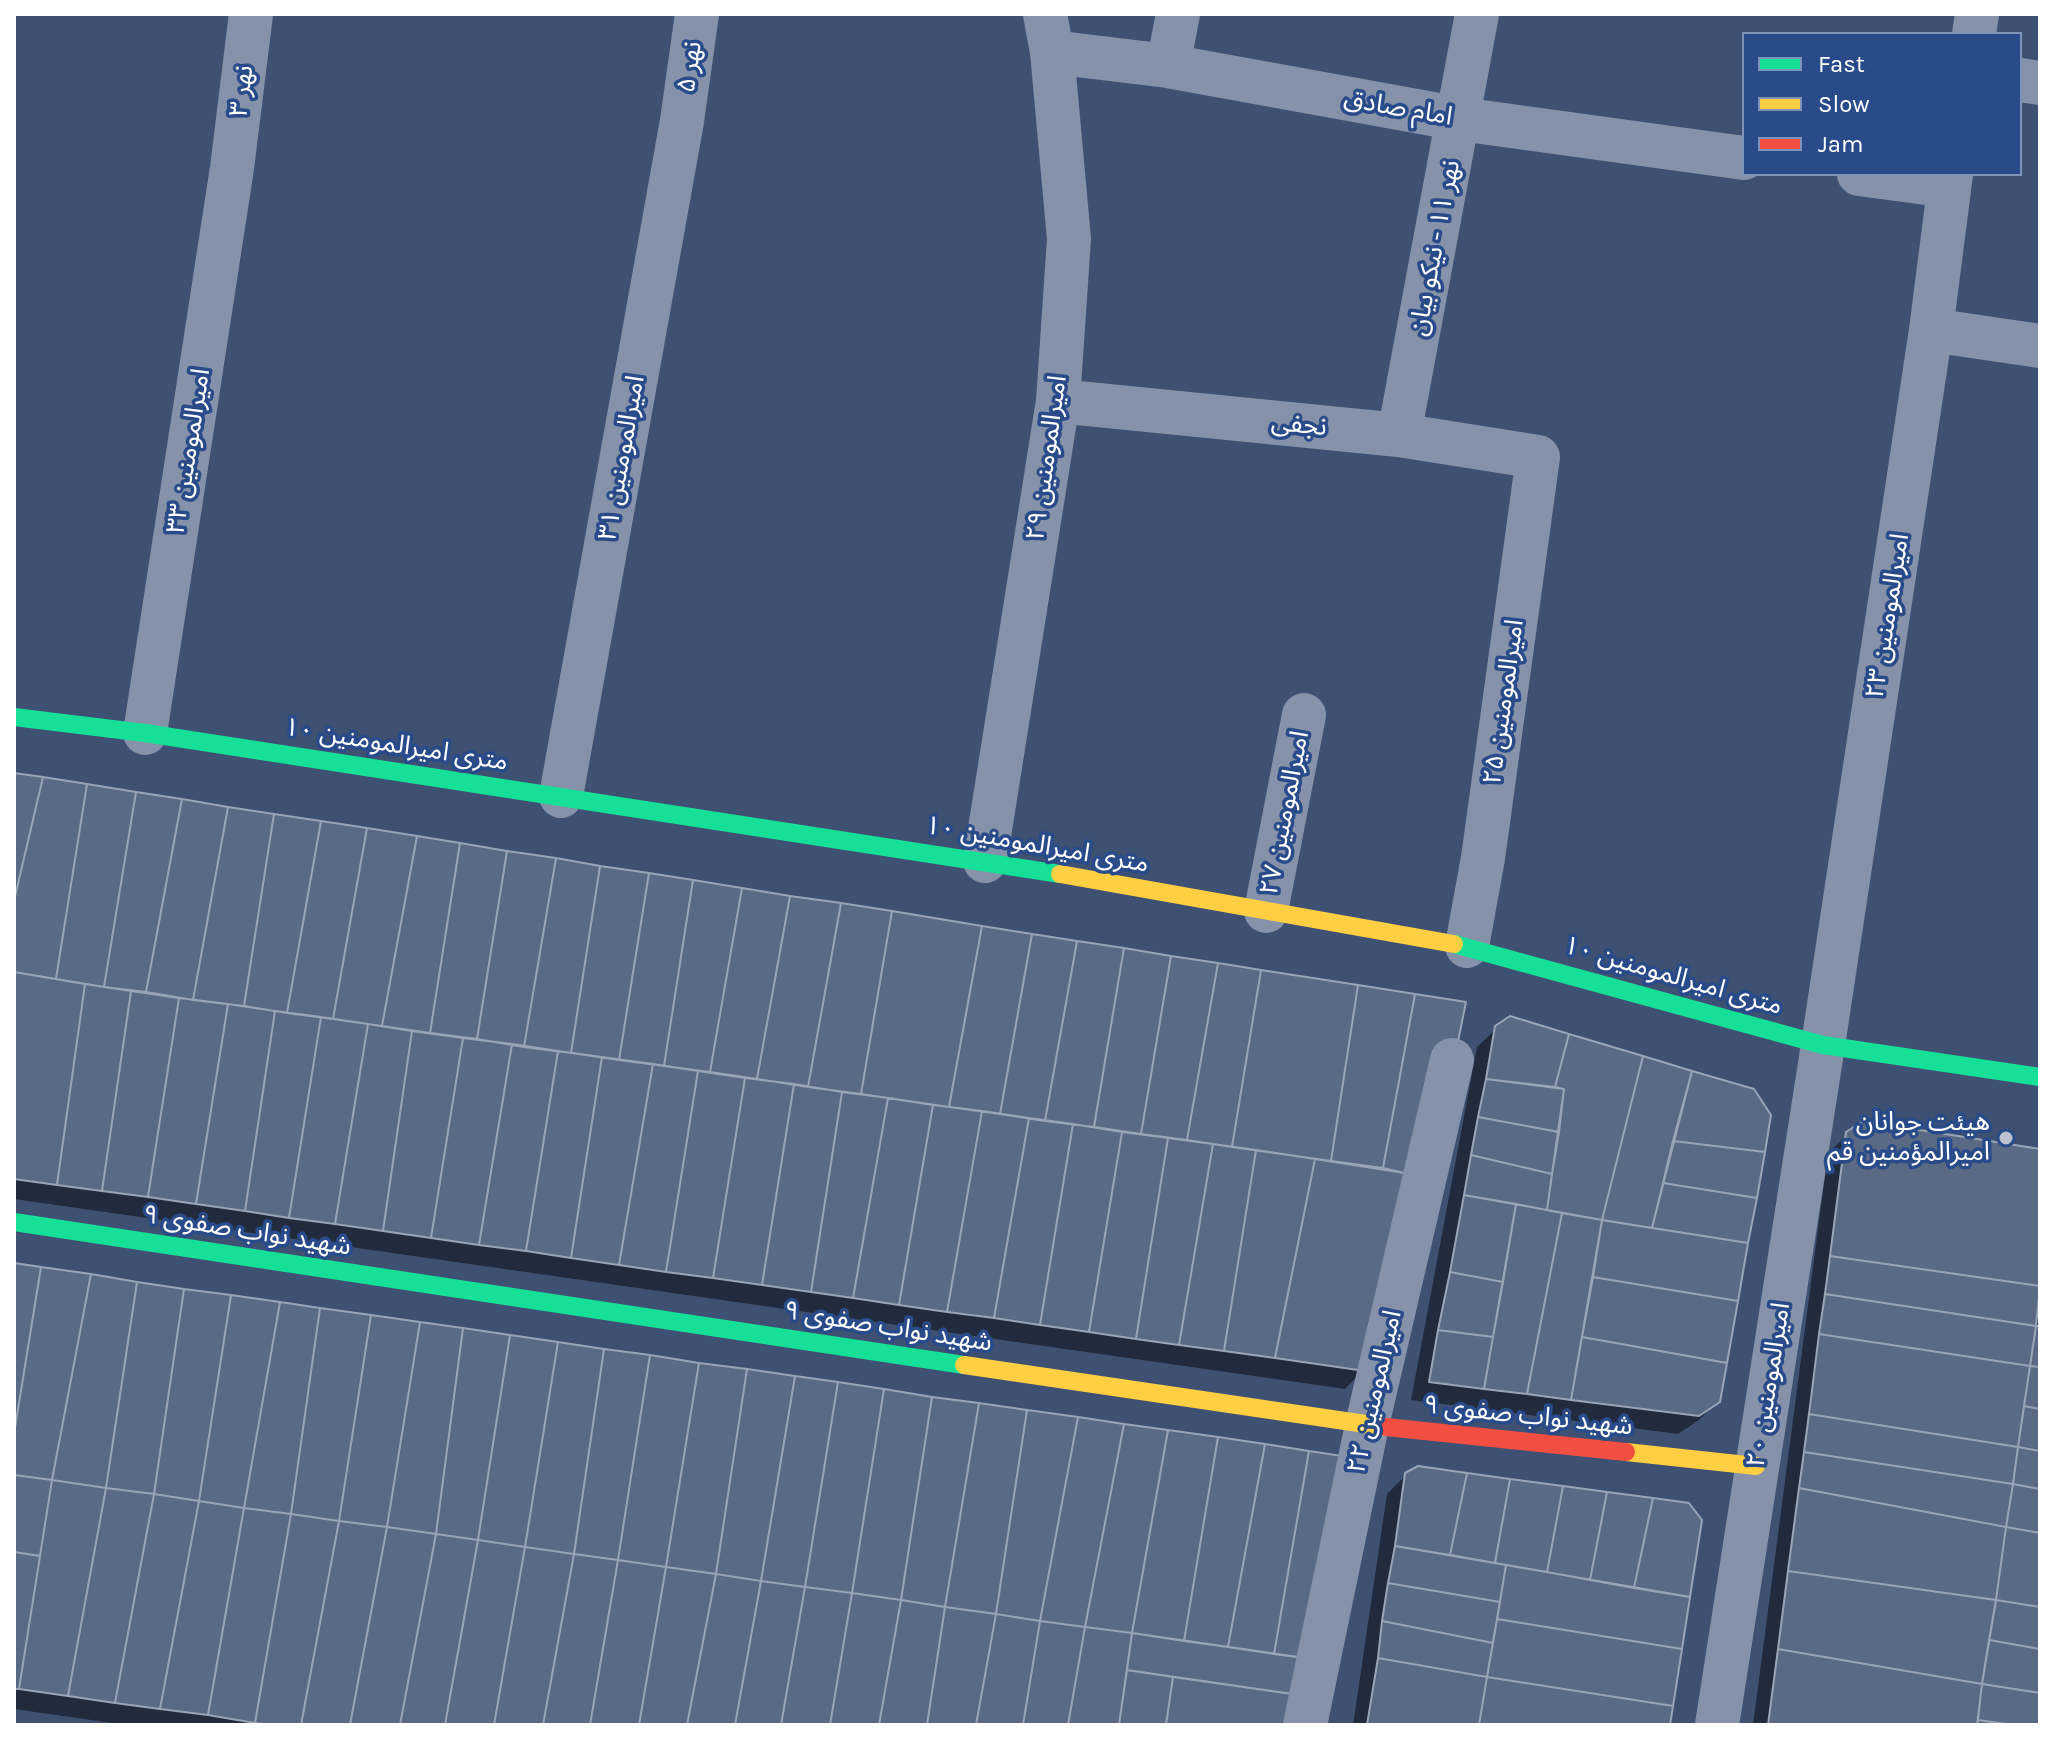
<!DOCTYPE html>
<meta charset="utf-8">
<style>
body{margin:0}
#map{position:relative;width:2054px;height:1739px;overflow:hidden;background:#3f5173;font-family:Karla,sans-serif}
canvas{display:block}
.frame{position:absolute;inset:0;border:16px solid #fff;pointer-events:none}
.legend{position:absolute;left:1742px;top:32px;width:280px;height:144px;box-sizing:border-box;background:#294b89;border:2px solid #7f93b8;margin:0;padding:10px 14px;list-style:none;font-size:24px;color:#fff}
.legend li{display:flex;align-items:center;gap:16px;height:40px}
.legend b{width:40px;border:2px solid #7f93b8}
</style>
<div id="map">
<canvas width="2054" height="1739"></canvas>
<div class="frame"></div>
<ul class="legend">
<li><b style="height:10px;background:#16e098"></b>Fast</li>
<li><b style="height:10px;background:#ffcf43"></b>Slow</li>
<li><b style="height:10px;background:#f24e42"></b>Jam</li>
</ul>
</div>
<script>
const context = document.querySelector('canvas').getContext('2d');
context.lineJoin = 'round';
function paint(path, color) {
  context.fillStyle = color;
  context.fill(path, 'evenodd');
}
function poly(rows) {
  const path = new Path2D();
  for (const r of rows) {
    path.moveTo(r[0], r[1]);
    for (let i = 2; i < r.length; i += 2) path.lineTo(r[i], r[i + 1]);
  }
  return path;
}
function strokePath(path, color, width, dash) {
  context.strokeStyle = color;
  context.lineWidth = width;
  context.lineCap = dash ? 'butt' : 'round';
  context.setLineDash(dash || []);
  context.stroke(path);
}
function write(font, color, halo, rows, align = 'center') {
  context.font = font + ' Karla,"Noto Sans Arabic",sans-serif';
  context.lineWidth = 7;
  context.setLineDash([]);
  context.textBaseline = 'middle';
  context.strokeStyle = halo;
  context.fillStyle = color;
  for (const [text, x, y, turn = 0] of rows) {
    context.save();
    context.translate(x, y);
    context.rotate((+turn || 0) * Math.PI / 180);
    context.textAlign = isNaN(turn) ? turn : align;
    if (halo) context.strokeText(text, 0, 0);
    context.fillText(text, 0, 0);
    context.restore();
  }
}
paint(poly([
 [14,775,1464,1004,1363,1370,1345,1389,14,1199],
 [1497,1028,1753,1091,1718,1401,1699,1420,1678,1434,1411,1400,1477,1047],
 [1848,1134,2040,1152,2040,1725,1753,1725,1828,1153],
 [14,1266,1360,1460,1314,1725,126,1725,14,1709],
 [1406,1475,1688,1505,1668,1725,1353,1725,1387,1494]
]), '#0007');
const building = poly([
 [14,773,43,777,14,901,14,773],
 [43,777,87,784,56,979,14,972,14,901,43,777],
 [87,784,136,792,104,987,56,979,87,784],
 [136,792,182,799,146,992,104,987,136,792],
 [182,799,228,807,193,1000,146,992,182,799],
 [228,807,274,814,244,1006,193,1000,228,807],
 [274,814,321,821,287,1013,244,1006,274,814],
 [321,821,367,828,333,1019,287,1013,321,821],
 [367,828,417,836,382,1026,333,1019,367,828],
 [417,836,460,843,430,1033,382,1026,417,836],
 [460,843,507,851,477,1039,430,1033,460,843],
 [507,851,556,858,524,1047,477,1039,507,851],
 [556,858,600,866,571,1053,524,1047,556,858],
 [600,866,649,873,619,1060,571,1053,600,866],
 [649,873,693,880,664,1066,619,1060,649,873],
 [693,880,742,888,710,1072,664,1066,693,880],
 [742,888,790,896,757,1079,710,1072,742,888],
 [790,896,841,903,808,1087,757,1079,790,896],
 [841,903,892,911,861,1094,808,1087,841,903],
 [892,911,982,926,949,1107,861,1094,892,911],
 [982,926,1032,934,1000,1114,949,1107,982,926],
 [1032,934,1077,941,1045,1121,1000,1114,1032,934],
 [1077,941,1124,948,1094,1127,1045,1121,1077,941],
 [1124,948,1171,956,1141,1134,1094,1127,1124,948],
 [1171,956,1218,963,1187,1140,1141,1134,1171,956],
 [1218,963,1261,970,1232,1147,1187,1140,1218,963],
 [1261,970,1358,985,1331,1161,1232,1147,1261,970],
 [14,972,85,984,57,1185,14,1179,14,972],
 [85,984,131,991,102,1191,57,1185,85,984],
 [1358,985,1415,994,1383,1168,1331,1161,1358,985],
 [131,991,179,998,148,1197,102,1191,131,991],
 [1415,994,1466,1002,1430,1179,1383,1168,1415,994],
 [179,998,228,1004,196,1204,148,1197,179,998],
 [228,1004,275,1011,245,1211,196,1204,228,1004],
 [275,1011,321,1017,289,1218,245,1211,275,1011],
 [1510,1016,1569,1034,1555,1087,1486,1079,1495,1026,1510,1016],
 [321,1017,368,1024,335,1224,289,1218,321,1017],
 [368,1024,412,1031,383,1231,335,1224,368,1024],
 [412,1031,463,1038,431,1238,383,1231,412,1031],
 [1569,1034,1643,1056,1602,1220,1547,1210,1564,1089,1555,1087,1569,1034],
 [463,1038,512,1044,479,1245,431,1238,463,1038],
 [512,1044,558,1051,526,1251,479,1245,512,1044],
 [558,1051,602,1057,571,1258,526,1251,558,1051],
 [1643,1056,1692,1071,1652,1228,1602,1220,1643,1056],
 [602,1057,653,1064,619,1265,571,1258,602,1057],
 [653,1064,698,1071,666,1272,619,1265,653,1064],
 [698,1071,745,1078,713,1278,666,1272,698,1071],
 [1692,1071,1754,1089,1771,1115,1765,1152,1673,1141,1692,1071],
 [745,1078,794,1084,762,1285,713,1278,745,1078],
 [1486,1079,1564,1089,1559,1132,1478,1117,1486,1079],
 [794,1084,842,1092,811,1292,762,1285,794,1084],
 [842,1092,888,1098,853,1298,811,1292,842,1092],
 [888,1098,933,1105,899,1305,853,1298,888,1098],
 [933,1105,982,1111,947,1312,899,1305,933,1105],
 [982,1111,1029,1118,994,1318,947,1312,982,1111],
 [1478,1117,1559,1132,1552,1174,1471,1155,1478,1117],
 [1029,1118,1073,1124,1040,1325,994,1318,1029,1118],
 [1863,1121,2040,1149,2040,1286,1830,1256,1846,1132,1863,1121],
 [1073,1124,1122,1132,1089,1332,1040,1325,1073,1124],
 [1122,1132,1168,1138,1136,1339,1089,1332,1122,1132],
 [1168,1138,1213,1144,1179,1345,1136,1339,1168,1138],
 [1673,1141,1765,1152,1757,1198,1663,1183,1673,1141],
 [1213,1144,1256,1150,1224,1351,1179,1345,1213,1144],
 [1256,1150,1315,1159,1275,1358,1224,1351,1256,1150],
 [1471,1155,1552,1174,1547,1210,1464,1195,1471,1155],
 [1315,1159,1411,1174,1365,1371,1275,1358,1315,1159],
 [1663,1183,1757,1198,1748,1243,1652,1228,1663,1183],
 [1464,1195,1516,1204,1503,1282,1450,1272,1464,1195],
 [1516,1204,1562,1213,1527,1394,1484,1389,1516,1204],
 [1562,1213,1602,1220,1571,1400,1527,1394,1562,1213],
 [1602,1220,1748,1243,1738,1301,1593,1277,1602,1220],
 [1830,1256,2040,1286,2036,1326,1825,1294,1830,1256],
 [14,1263,41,1267,14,1434,14,1263],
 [41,1267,91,1274,52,1480,14,1475,14,1434,41,1267],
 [1450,1272,1503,1282,1493,1337,1438,1330,1450,1272],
 [91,1274,137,1282,106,1488,52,1480,91,1274],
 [1593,1277,1738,1301,1727,1363,1582,1337,1593,1277],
 [137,1282,184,1289,154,1494,106,1488,137,1282],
 [184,1289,231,1295,199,1501,154,1494,184,1289],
 [1825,1294,2036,1326,2030,1366,1819,1334,1825,1294],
 [231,1295,280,1302,244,1508,199,1501,231,1295],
 [280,1302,320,1308,291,1514,244,1508,280,1302],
 [320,1308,371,1315,339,1521,291,1514,320,1308],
 [371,1315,420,1322,387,1527,339,1521,371,1315],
 [420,1322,463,1328,436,1534,387,1527,420,1322],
 [2036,1326,2040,1326,2040,1367,2030,1366,2036,1326],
 [463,1328,510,1335,478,1540,436,1534,463,1328],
 [1438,1330,1493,1337,1484,1389,1429,1382,1438,1330],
 [1819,1334,2030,1366,2018,1447,1809,1414,1819,1334],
 [510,1335,558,1342,525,1547,478,1540,510,1335],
 [1582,1337,1727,1363,1720,1402,1699,1416,1571,1400,1582,1337],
 [558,1342,604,1349,574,1554,525,1547,558,1342],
 [604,1349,650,1355,618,1560,574,1554,604,1349],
 [650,1355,699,1363,666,1567,618,1560,650,1355],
 [699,1363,747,1369,716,1574,666,1567,699,1363],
 [2030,1366,2040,1367,2040,1409,2024,1406,2030,1366],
 [747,1369,795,1376,761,1581,716,1574,747,1369],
 [795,1376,838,1382,805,1587,761,1581,795,1376],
 [838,1382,884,1389,852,1593,805,1587,838,1382],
 [884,1389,932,1397,901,1600,852,1593,884,1389],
 [932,1397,979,1403,945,1607,901,1600,932,1397],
 [979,1403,1027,1410,996,1614,945,1607,979,1403],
 [2024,1406,2040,1409,2040,1451,2018,1447,2024,1406],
 [1027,1410,1078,1417,1040,1621,996,1614,1027,1410],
 [1809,1414,2018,1447,2013,1484,1804,1452,1809,1414],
 [1078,1417,1124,1424,1085,1627,1040,1621,1078,1417],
 [1124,1424,1168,1430,1132,1633,1085,1627,1124,1424],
 [1168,1430,1218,1437,1184,1641,1132,1633,1168,1430],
 [1218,1437,1265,1444,1228,1647,1184,1641,1218,1437],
 [1265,1444,1309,1451,1274,1654,1228,1647,1265,1444],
 [2018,1447,2040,1451,2040,1489,2013,1484,2018,1447],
 [1309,1451,1362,1459,1326,1661,1274,1654,1309,1451],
 [1804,1452,2013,1484,2006,1527,1799,1488,1804,1452],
 [1418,1466,1467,1473,1450,1555,1395,1546,1405,1473,1418,1466],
 [1467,1473,1510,1479,1495,1563,1450,1555,1467,1473],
 [14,1475,52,1480,40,1556,14,1552,14,1475],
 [1510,1479,1563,1486,1547,1572,1495,1563,1510,1479],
 [52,1480,106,1488,68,1696,19,1689,52,1480],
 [2013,1484,2040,1489,2040,1533,2006,1527,2013,1484],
 [1563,1486,1607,1492,1590,1580,1547,1572,1563,1486],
 [106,1488,154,1494,115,1703,68,1696,106,1488],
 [1799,1488,2006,1527,1996,1600,1788,1571,1799,1488],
 [1607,1492,1653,1498,1634,1588,1590,1580,1607,1492],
 [154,1494,199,1501,160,1709,115,1703,154,1494],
 [1653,1498,1689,1503,1702,1520,1690,1597,1634,1588,1653,1498],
 [199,1501,244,1508,208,1715,160,1709,199,1501],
 [244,1508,291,1514,255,1723,208,1715,244,1508],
 [291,1514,339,1521,301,1725,273,1725,255,1723,291,1514],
 [339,1521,387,1527,350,1725,301,1725,339,1521],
 [387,1527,436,1534,400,1725,350,1725,387,1527],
 [2006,1527,2040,1533,2040,1607,1996,1600,2006,1527],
 [436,1534,478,1540,445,1725,400,1725,436,1534],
 [478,1540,525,1547,494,1725,445,1725,478,1540],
 [1395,1546,1506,1565,1500,1602,1388,1583,1395,1546],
 [525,1547,574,1554,543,1725,494,1725,525,1547],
 [14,1552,40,1556,19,1689,14,1689,14,1552],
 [574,1554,618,1560,590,1725,543,1725,574,1554],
 [618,1560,666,1567,639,1725,590,1725,618,1560],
 [1506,1565,1690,1597,1682,1649,1497,1619,1506,1565],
 [666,1567,716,1574,687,1725,639,1725,666,1567],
 [1788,1571,1996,1600,1982,1684,1778,1649,1788,1571],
 [716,1574,761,1581,735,1725,687,1725,716,1574],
 [761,1581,805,1587,781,1725,735,1725,761,1581],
 [1388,1583,1500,1602,1493,1643,1382,1621,1388,1583],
 [805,1587,852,1593,830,1725,781,1725,805,1587],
 [852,1593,901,1600,879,1725,830,1725,852,1593],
 [901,1600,945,1607,927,1725,879,1725,901,1600],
 [1996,1600,2040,1607,2040,1649,1989,1640,1996,1600],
 [945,1607,996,1614,976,1725,927,1725,945,1607],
 [996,1614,1040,1621,1023,1725,976,1725,996,1614],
 [1497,1619,1682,1649,1673,1706,1487,1677,1497,1619],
 [1040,1621,1085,1627,1068,1725,1023,1725,1040,1621],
 [1382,1621,1493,1643,1487,1677,1378,1658,1382,1621],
 [1085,1627,1132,1633,1119,1725,1068,1725,1085,1627],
 [1132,1633,1326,1661,1320,1698,1127,1670,1132,1633],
 [1989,1640,2040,1649,2040,1693,1982,1684,1989,1640],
 [1778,1649,1982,1684,1977,1725,1768,1725,1778,1649],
 [1378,1658,1487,1677,1479,1725,1367,1725,1378,1658],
 [1127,1670,1173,1677,1166,1725,1119,1725,1127,1670],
 [1173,1677,1320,1698,1315,1725,1166,1725,1173,1677],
 [1487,1677,1673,1706,1670,1725,1479,1725,1487,1677],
 [1982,1684,2040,1693,2040,1725,2013,1725,1978,1720,1982,1684],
 [1978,1720,2013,1725,1977,1725,1978,1720]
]);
paint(building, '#5a6984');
strokePath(building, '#99a4b7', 2);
strokePath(poly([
 [1974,34,1977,14],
 [1052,52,1168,66,1460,119,1744,158],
 [1168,66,1178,14],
 [2020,80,2040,83],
 [1859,174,1949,186],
 [1931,330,2040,346],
 [1058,401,1399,435,1538,457,1483,858,1467,946],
 [1399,435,1477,14],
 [145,733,232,168,251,14],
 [561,796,682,121,697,14],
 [985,861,1058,401,1069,239,1052,52,1045,14],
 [1266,911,1304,715],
 [1305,1725,1367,1425,1452,1060],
 [1717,1725,1823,1045,1931,330,1951,174]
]), '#8692a9', 44);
strokePath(poly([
 [14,717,145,733,1060,874],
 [1454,944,1823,1045,2040,1077],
 [14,1222,964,1365]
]), '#16e098', 18);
strokePath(poly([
 [1060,874,1454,944],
 [964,1365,1386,1427],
 [1626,1452,1756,1466]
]), '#ffcf43', 18);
strokePath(poly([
 [1386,1427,1626,1452]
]), '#f24e42', 18);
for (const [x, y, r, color] of [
 [2006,1138,8,"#bcc2ce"]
]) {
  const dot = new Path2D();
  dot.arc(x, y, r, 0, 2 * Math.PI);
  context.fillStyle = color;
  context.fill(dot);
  strokePath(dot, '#294b89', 3);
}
write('26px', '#fff', '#294b89', [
 ["نهر ۵",690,67,-82],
 ["نهر ۳",242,91,-83],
 ["امام صادق",1398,108,10],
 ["نهر ۱۱ - نیکو بیان",1435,248,-79],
 ["نجفی",1299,425,6],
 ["امیرالمومنین ۳۳",189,451,-81],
 ["امیرالمومنین ۳۱",622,458,-80],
 ["امیرالمومنین ۲۹",1047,458,-82],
 ["امیرالمومنین ۲۳",1888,616,-81],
 ["امیرالمومنین ۲۵",1504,702,-82],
 ["۱۰ متری امیرالمومنین",396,745,9],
 ["امیرالمومنین ۲۷",1285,813,-79],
 ["۱۰ متری امیرالمومنین",1037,845,10],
 ["۱۰ متری امیرالمومنین",1673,976,16],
 ["شهید نواب صفوی ۹",247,1231,9],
 ["شهید نواب صفوی ۹",888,1327,9],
 ["امیرالمومنین ۲۰",1769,1385,-81],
 ["امیرالمومنین ۲۲",1375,1392,-77],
 ["شهید نواب صفوی ۹",1528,1416,6]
]);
write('26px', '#fff', '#294b89', [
 ["هیئت جوانان",1990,1123],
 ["امیرالمؤمنین قم",1990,1153]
], 'right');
</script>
